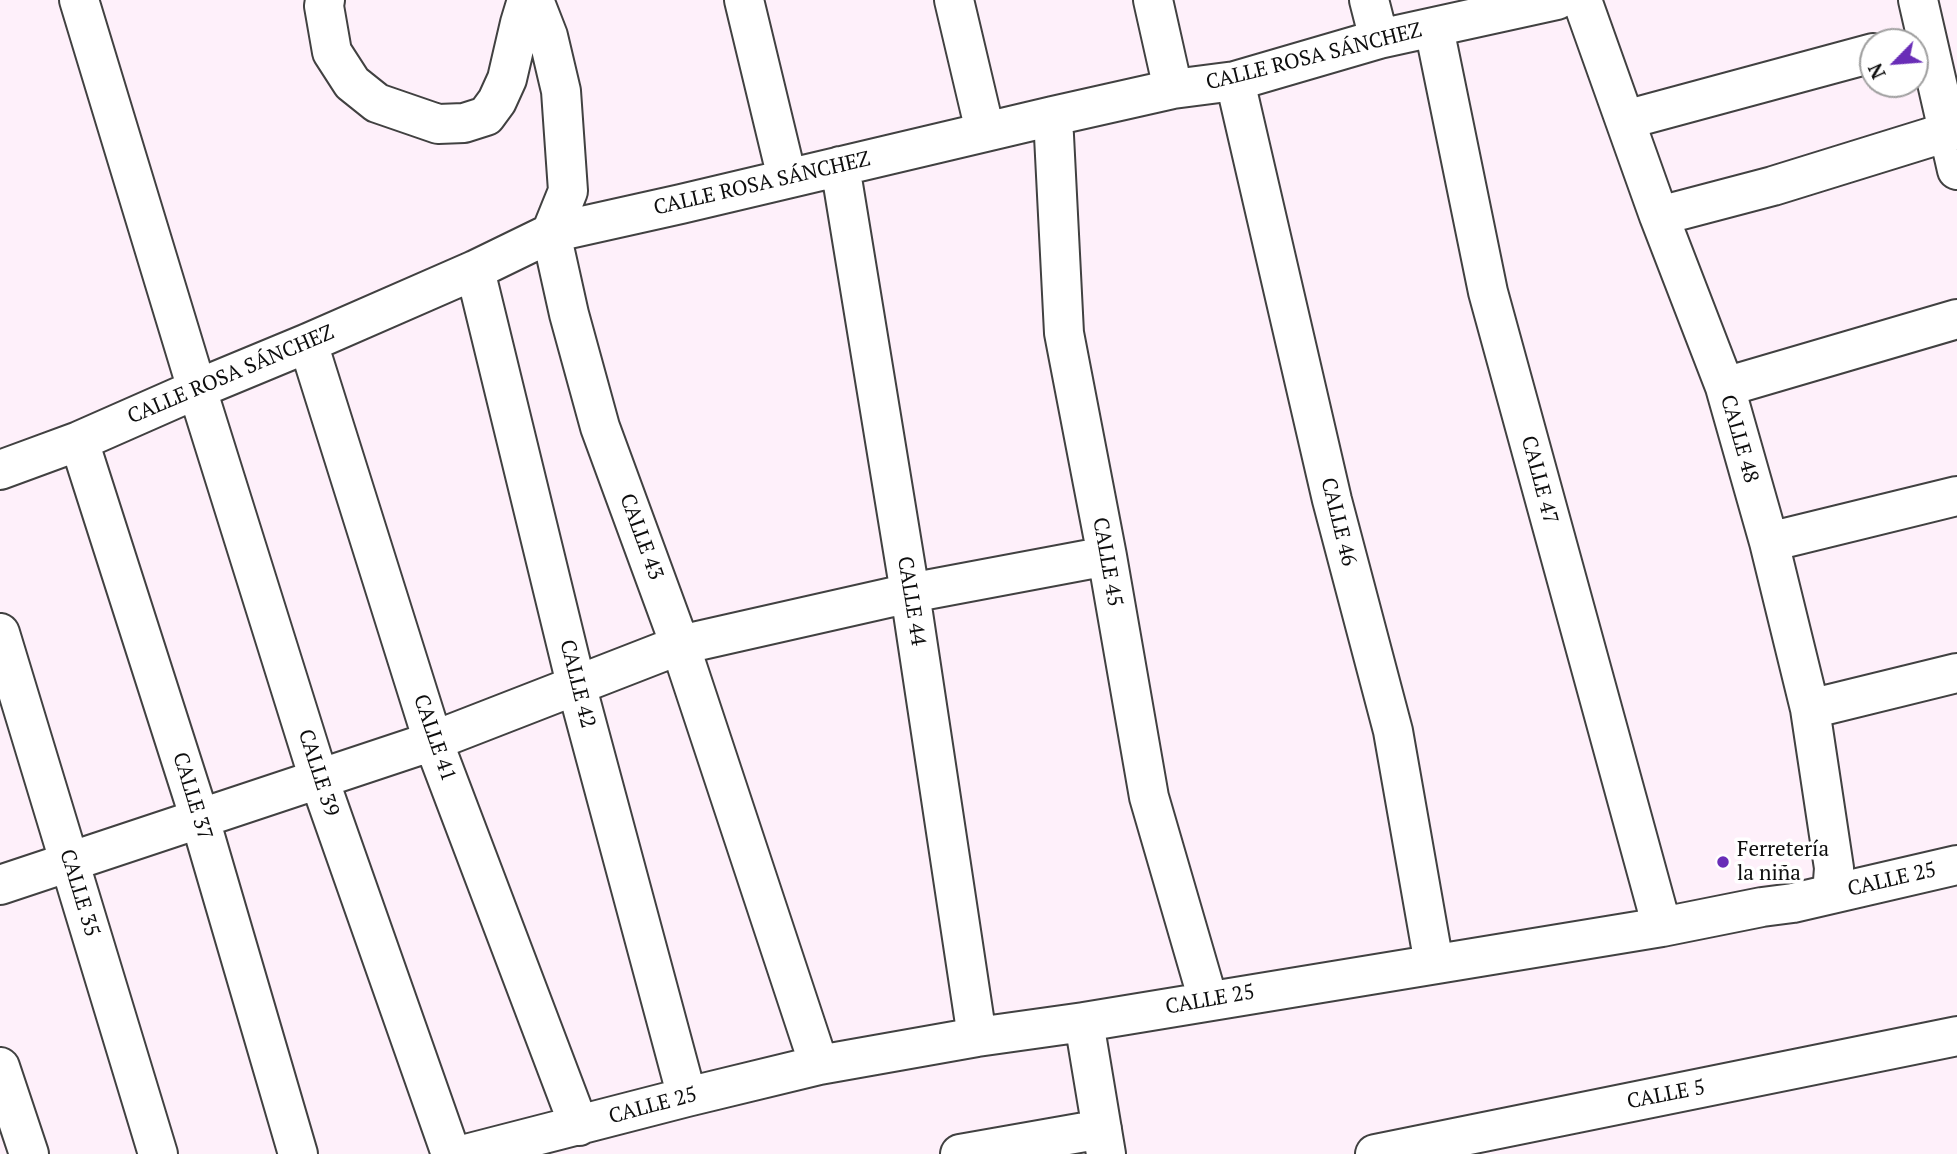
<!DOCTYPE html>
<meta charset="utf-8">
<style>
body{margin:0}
#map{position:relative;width:1957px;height:1154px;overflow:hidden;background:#fef0fa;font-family:"PT Serif",serif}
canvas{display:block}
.north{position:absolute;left:1859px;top:28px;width:70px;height:70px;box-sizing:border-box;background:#fff;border:2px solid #9f9f9f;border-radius:50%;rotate:245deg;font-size:19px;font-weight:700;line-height:28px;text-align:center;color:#0e0e0e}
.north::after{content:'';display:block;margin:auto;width:24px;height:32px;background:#692db7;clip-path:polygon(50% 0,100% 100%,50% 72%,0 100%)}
</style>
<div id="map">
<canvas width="1957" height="1154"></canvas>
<div class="north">N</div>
</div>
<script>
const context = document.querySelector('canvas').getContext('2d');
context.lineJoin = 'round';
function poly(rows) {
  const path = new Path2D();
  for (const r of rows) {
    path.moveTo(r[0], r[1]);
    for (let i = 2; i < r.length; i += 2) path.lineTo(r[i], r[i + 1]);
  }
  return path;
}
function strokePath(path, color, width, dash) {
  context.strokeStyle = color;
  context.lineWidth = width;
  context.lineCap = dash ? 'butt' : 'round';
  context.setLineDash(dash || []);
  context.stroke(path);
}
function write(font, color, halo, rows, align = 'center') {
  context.font = font + ' "PT Serif",serif';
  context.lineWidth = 7;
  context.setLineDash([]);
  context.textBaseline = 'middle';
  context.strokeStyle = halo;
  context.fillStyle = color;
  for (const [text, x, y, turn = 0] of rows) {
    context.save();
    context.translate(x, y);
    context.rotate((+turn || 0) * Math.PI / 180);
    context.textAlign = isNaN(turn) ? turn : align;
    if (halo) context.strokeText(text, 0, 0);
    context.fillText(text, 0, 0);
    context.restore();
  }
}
const minor = poly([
 [79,0,197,389,319,779,451,1154],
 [325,0,324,6,332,52,352,83,377,103,438,124,464,123,486,116,497,101,507,79,520,23,527,0],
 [534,0,548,36,561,91,568,191,551,233,569,314,600,427,680,645,819,1065],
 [744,0,787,178],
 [954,0,985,131],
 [1153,0,1173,89],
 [1369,0,1379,39],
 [1582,0,1659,216,1725,387,1769,542,1810,709,1834,868,1832,894],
 [1918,0,1957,170],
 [1434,28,1488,292,1662,927],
 [1235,81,1332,500,1393,731,1434,964],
 [1053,116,1064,333,1107,556,1149,797,1208,1000],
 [1625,120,1873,53],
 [840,166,910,593,977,1037],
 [1659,216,1773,186,1957,129],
 [475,270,576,684,687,1097],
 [308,343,433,741,579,1126],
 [1725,387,1957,319],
 [79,441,200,819,298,1154],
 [0,470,79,441,197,389,308,343,475,270,551,233,681,204,1053,116,1173,89,1235,81,1379,39,1557,0],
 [1769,542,1957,496],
 [0,633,158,1154],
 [1810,709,1957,673],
 [0,885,433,741,680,645,910,593,1107,556],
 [1084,1022,1106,1154],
 [0,1067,29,1154],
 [466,1154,687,1097,819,1065,977,1037,1084,1022,1662,927,1762,907,1793,903,1957,865],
 [960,1154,1102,1129],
 [1375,1154,1957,1036]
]);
strokePath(minor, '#414141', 42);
strokePath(minor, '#fff', 38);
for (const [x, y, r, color] of [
 [1723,862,7,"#692db7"]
]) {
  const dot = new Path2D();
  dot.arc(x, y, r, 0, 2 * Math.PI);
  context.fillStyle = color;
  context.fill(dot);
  strokePath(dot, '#fff', 2.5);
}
write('21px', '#0e0e0e', '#fff', [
 ["CALLE ROSA SÁNCHEZ",1314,57,-14],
 ["CALLE ROSA SÁNCHEZ",762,184,-13],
 ["CALLE ROSA SÁNCHEZ",231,375,-23],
 ["CALLE 48",1739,439,74],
 ["CALLE 47",1539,480,75],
 ["CALLE 46",1338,522,76],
 ["CALLE 43",641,537,70],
 ["CALLE 45",1107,562,80],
 ["CALLE 44",911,601,81],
 ["CALLE 42",577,684,76],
 ["CALLE 41",434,738,71],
 ["CALLE 39",318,773,72],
 ["CALLE 37",192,796,73],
 ["CALLE 25",1892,880,-13],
 ["CALLE 35",79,893,73],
 ["CALLE 25",1210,1000,-10],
 ["CALLE 5",1666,1095,-11],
 ["CALLE 25",653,1106,-15]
]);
write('21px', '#0e0e0e', '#fff', [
 ["Ferretería",1737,850],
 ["la niña",1737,874]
], 'left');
</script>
